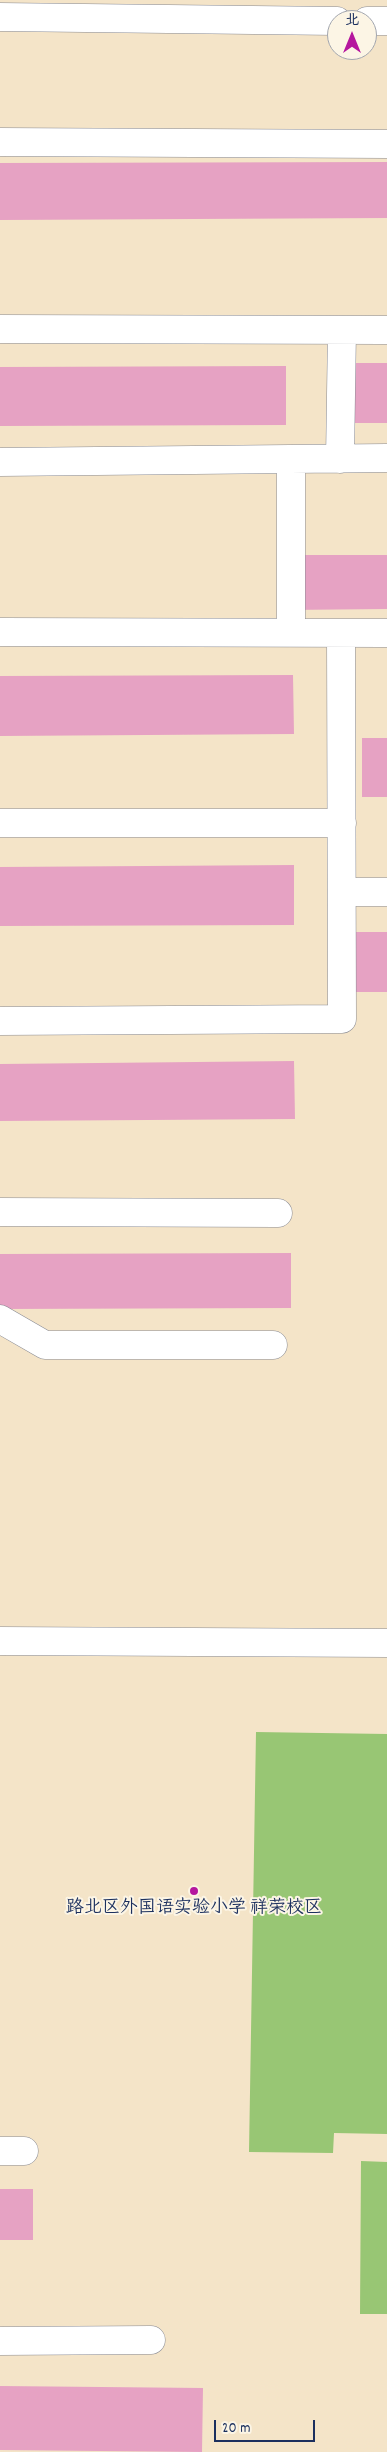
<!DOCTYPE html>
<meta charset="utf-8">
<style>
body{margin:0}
#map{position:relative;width:387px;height:2452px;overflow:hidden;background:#f4e4c8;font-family:Dekko,"LXGW WenKai TC",sans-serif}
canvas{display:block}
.north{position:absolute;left:327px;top:10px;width:50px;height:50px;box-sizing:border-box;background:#fcf5e5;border:1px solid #a2a6af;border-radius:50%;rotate:0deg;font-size:14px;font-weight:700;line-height:20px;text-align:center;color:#1b2f5e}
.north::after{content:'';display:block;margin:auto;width:18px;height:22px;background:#b5179e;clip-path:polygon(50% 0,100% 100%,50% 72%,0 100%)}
.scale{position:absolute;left:214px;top:2420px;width:101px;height:22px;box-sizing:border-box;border:2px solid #1b2f5e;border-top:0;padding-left:6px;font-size:15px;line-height:18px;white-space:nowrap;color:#1b2f5e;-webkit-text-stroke:4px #fcf5e5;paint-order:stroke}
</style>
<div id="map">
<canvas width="387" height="2452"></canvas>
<div class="north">北</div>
<div class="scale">20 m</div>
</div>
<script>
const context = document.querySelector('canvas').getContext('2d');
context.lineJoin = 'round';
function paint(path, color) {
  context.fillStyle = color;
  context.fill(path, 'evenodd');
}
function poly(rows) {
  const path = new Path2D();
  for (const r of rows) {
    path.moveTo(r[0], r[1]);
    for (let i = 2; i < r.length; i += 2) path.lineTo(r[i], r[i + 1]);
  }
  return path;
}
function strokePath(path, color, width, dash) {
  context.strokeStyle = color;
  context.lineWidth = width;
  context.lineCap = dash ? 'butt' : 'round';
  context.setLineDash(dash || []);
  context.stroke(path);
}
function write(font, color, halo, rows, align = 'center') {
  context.font = font + ' Dekko,"LXGW WenKai TC",sans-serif';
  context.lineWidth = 4;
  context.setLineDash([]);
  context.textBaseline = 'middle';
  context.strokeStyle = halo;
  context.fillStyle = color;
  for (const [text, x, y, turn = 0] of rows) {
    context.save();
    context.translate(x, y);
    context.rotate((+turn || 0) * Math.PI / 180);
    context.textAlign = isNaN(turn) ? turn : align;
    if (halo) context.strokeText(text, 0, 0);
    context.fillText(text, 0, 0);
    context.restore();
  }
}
paint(poly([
 [256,1732,387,1734,387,2134,334,2133,333,2153,249,2152],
 [361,2161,387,2162,387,2314,360,2314]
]), '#98c674');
paint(poly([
 [387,162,387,218,0,220,0,163],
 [350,363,387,363,387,423,350,423],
 [286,366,286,425,0,426,0,367],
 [286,555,387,555,387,609,287,610],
 [293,675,294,734,0,736,0,676],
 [362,738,387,738,387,797,362,797],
 [294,865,294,925,0,926,0,867],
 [354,932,387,932,387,992,354,992],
 [294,1061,295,1119,0,1121,0,1064],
 [291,1253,291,1308,0,1309,0,1254],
 [0,2189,33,2189,33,2240,0,2240],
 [0,2386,203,2388,202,2452,0,2450]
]), '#e6a2c3');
const minor = poly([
 [0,17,337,21],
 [367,21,387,21],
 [0,142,387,144],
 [0,329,387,330],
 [291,459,291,632],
 [340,459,342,330],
 [0,462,387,458],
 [0,632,387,633],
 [0,823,342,823],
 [342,892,387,892],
 [0,1021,342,1019,341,633],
 [0,1212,278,1213],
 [0,1319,45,1345,273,1345],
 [0,1641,387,1643],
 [0,2151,24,2151],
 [0,2341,151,2340]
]);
strokePath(minor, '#888a93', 29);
strokePath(minor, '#fff', 28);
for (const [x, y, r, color] of [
 [194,1891,5,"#b5179e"]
]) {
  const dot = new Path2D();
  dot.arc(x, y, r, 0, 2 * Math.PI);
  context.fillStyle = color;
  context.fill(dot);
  strokePath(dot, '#fcf5e5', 2);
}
write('18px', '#1b2f5e', '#fcf5e5', [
 ["路北区外国语实验小学 祥荣校区",194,1910]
]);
</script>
